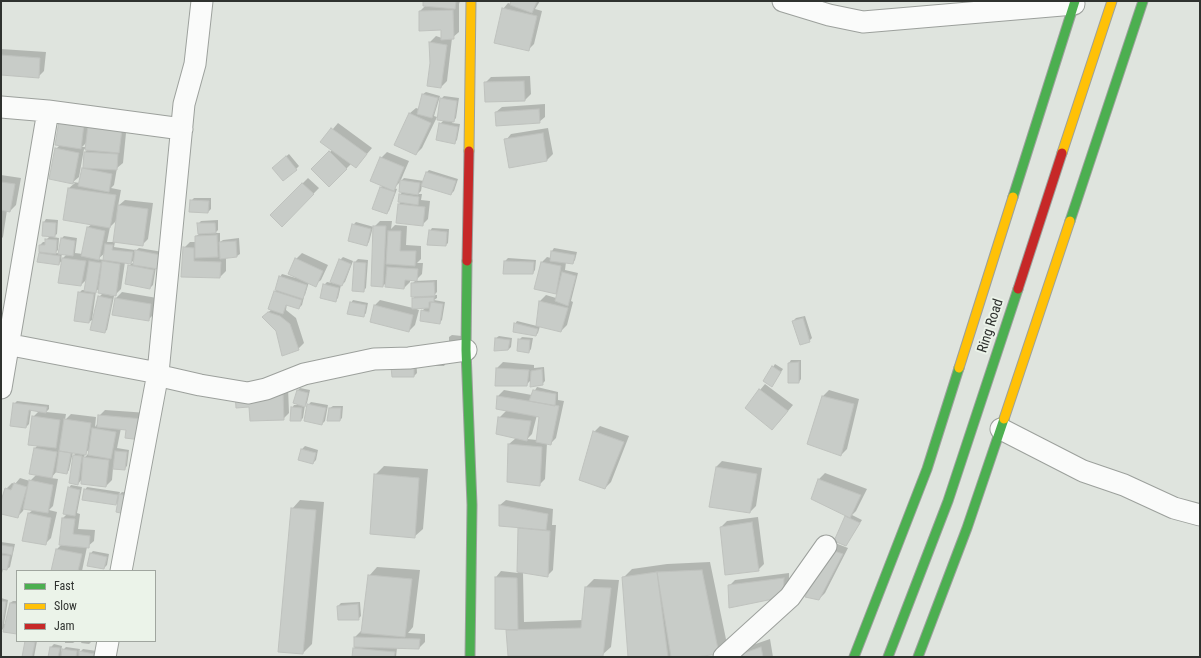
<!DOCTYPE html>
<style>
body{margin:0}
#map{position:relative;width:1201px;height:658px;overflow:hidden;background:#dfe4de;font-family:"Roboto Condensed",sans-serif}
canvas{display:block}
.frame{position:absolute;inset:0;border:2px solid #2f322f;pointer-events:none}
.legend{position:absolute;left:16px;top:570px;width:140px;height:72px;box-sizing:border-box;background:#ebf3e9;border:1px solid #a0a69f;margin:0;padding:5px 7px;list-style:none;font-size:12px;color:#2f322f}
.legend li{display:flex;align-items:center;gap:8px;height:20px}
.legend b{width:20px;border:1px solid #a0a69f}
</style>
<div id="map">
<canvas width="1201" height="658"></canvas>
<div class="frame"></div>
<ul class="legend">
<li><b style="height:5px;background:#4caf50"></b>Fast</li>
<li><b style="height:5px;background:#ffc107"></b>Slow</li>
<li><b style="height:5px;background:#c62828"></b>Jam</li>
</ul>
</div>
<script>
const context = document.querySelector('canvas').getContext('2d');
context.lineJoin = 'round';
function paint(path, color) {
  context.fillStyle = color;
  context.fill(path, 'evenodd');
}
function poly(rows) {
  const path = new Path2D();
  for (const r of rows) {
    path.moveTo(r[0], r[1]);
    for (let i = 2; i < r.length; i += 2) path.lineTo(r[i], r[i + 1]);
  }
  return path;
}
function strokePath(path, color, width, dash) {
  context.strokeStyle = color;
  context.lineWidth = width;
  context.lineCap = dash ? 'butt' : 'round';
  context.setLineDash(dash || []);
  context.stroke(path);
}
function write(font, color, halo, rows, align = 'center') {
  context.font = font + ' "Roboto Condensed",sans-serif';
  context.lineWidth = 4;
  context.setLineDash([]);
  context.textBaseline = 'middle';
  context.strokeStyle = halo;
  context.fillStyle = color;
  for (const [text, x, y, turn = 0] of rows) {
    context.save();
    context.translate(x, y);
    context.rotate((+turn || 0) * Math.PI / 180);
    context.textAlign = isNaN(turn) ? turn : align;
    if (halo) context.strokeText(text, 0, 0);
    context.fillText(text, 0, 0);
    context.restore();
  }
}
paint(poly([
 [424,1,460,1,459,4,459,32,452,38,447,81,441,87,431,63,430,42,436,36,442,38,442,29,420,30,420,11,426,5],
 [512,1,540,1,535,9,542,11,534,44,528,50,503,9,508,3,511,4],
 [1,49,46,52,44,71,38,77,1,74],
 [530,76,531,94,525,100,485,83,491,77],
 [426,92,440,96,434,116,437,117,422,148,416,154,396,145,410,113,416,108,419,109,423,94],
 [444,96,459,98,456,118,452,123,460,124,457,140,454,143,440,124,444,120,441,99],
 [545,104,545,117,539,122,496,112,502,107],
 [60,121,127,123,123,163,117,168,114,185,111,188,121,190,118,206,125,200,153,203,148,239,142,245,115,242,114,247,135,250,134,252,139,248,163,252,156,267,153,285,150,288,129,266,132,263,134,264,135,259,131,263,125,262,121,289,115,295,109,294,109,295,114,296,107,330,104,332,99,297,103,293,100,288,96,291,92,320,89,322,79,293,82,290,85,290,87,279,81,285,63,259,59,264,38,261,40,245,43,242,46,242,46,240,50,236,43,235,44,222,46,219,58,220,57,234,53,237,59,238,58,250,55,253,59,253,61,239,64,236,77,238,75,253,83,254,88,227,92,224,69,188,75,183,50,178,56,149,60,145],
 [87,142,86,147,82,147],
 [84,149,88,149,85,152,84,168,80,183,73,182,79,177],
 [117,220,114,242,107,242,110,227],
 [62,253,67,254,61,260],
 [105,253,104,260,98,259],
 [338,123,372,148,356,167,351,164,329,186,313,169,332,150,322,142],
 [548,128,553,154,547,160,506,140,511,134],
 [387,152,409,161,400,182,404,178,424,181,427,172,429,170,458,179,454,191,451,194,422,185,421,191,418,194,422,194,421,200,430,201,428,219,422,225,399,204,401,202,400,195,403,191,401,181,394,188,397,189,389,211,386,213,373,209,381,187,383,185,381,158],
 [289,154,299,166,296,169,276,165],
 [1,175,21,178,16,205,10,211,7,210,3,237,1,239],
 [308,178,319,188,282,226,271,215],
 [194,198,211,198,211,209,208,212,191,201],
 [218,220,218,230,215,233,220,233,220,242,223,240,239,238,240,254,237,256,226,257,226,271,220,277,183,276,184,248,190,242,196,242,196,236,199,234,198,224,201,221],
 [380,221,392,221,391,229,395,225,407,226,406,245,421,246,421,259,417,263,423,263,422,274,415,281,437,280,437,292,434,295,437,295,437,298,434,300,445,302,442,320,439,323,422,311,426,307,414,308,419,310,415,325,409,331,374,306,380,300,413,308,413,299,415,296,412,284,416,280,410,279,410,282,404,288,387,282,383,286,373,227,369,242,367,245,353,225,356,222,374,227],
 [432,228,449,229,448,243,446,245,430,231],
 [554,248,577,252,575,260,573,263,566,262,565,270,578,273,571,301,573,302,567,325,561,331,540,326,538,333,536,335,515,324,517,321,537,326,540,301,546,295,556,298,558,294,535,289,541,263,547,257,551,258,552,251],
 [302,253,328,265,321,280,315,285,309,282,305,295,303,297,304,297,302,305,299,308,287,304,286,310,296,318,304,343,298,349,277,331,263,317,272,309,275,292,277,289,280,277,282,274,296,278,296,259],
 [343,257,353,261,345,282,341,285,338,298,336,300,324,285,327,282,337,284,340,260],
 [508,258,536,260,535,270,533,273,504,273,505,261],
 [358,259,368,260,366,288,363,291,353,290,355,262],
 [122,292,157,298,154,314,148,320,116,298],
 [353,300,368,303,366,313,364,316,351,303],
 [805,316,812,338,809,341,793,321,796,318],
 [452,335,462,336,459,345,449,344,449,337],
 [499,336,512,338,511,347,508,350,496,338],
 [522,337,533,338,531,349,529,352,519,340],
 [416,354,417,373,414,376,393,376],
 [426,358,446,363,444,366,426,366],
 [791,360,801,360,801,379,799,382,789,363],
 [503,362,534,365,534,368,544,367,545,381,542,384,531,380,526,385,496,385,497,368],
 [775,364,783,369,772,386,773,367],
 [765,384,793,405,778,423,760,390],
 [288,387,289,413,283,419,251,420],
 [537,387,558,392,558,400,564,401,556,438,550,444,547,443,545,479,539,485,509,444,516,438,499,418,507,410,497,409,498,396,504,390,532,395],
 [537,415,540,416,537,440,527,439,532,434],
 [300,388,310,390,307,403,305,405,303,418,301,420,292,408,294,405,299,405,298,390],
 [829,390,859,399,847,449,841,455,808,443,823,396],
 [17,401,49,405,49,409,46,412,66,414,65,420,71,414,96,417,95,427,98,423,99,416,105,410,148,413,127,429,121,428,117,448,129,450,127,466,124,469,113,468,112,480,106,486,82,479,78,484,74,457,72,457,77,452,73,452,69,470,67,473,57,471,51,478,58,479,53,506,49,510,57,512,51,538,45,544,29,513,33,510,24,508,23,511,17,517,1,513,1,505,6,489,12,483,15,484,20,478,30,481,37,474,35,448,38,445,33,417,39,411,31,410,29,424,26,427,14,404],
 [90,449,89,453,84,458,85,453],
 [311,402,328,405,325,421,322,424,308,405],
 [333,406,343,406,342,418,340,420,330,408],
 [600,426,629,436,611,482,605,488,594,432],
 [305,446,318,450,316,460,313,463,299,459,302,449],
 [722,461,762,468,756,506,750,512,716,467],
 [384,466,428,469,423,529,414,537,375,475],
 [825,473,867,489,856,511,852,515,862,520,846,545,835,541,847,515,812,499,819,479],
 [71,485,82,487,77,513,80,514,78,529,95,530,94,541,87,547,82,571,52,571,57,549,62,544,63,518,67,514,69,488],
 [87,487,120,492,119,495,122,492,130,493,116,504,85,490],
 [300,500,324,502,312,644,303,653,279,651,292,509],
 [506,500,553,509,552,525,556,525,553,570,547,576,523,572,524,622,583,620,586,587,594,579,619,580,611,647,602,655,507,631,509,629,496,577,501,571,518,573,519,527,500,505],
 [758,517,764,564,758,570,721,527,727,521],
 [1,542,15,544,10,567,7,569,3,569,1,577],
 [835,543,848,548,825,593,819,599],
 [93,551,109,554,107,565,104,568,90,554],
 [710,562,727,644,718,653,688,657,629,657,623,578,632,569,667,564],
 [377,567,420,570,413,627,408,633,425,634,425,642,419,648,397,648,396,657,353,657,354,648,356,646,355,637,361,631,362,631,369,576],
 [789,573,789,590,729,586,735,580],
 [1,598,8,600,4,624,6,624,10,603,13,601,17,601,17,633,6,626,1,631],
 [360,602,361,616,358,619,338,606,341,603],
 [770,639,773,657,718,657],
 [26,641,37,641,34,657,23,657],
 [65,641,76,641,73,643,65,643],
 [82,641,92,641,89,644,81,643],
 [54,644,62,646,61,652,66,647,80,649,79,653,83,649,97,651,96,657,49,657,51,647]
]), '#0003');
const building = poly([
 [423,1,456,1,455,9,423,6,423,1],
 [511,1,537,1,532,13,510,5,511,1],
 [502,8,537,16,529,51,494,43,502,8],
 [453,10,454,39,441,40,441,30,419,31,419,11,453,10],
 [429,42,447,45,441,88,427,86,430,63,429,42],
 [1,55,40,58,39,78,1,75,1,55],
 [524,81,525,101,485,102,484,82,524,81],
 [422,94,438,98,432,118,417,114,422,94],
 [440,98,457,101,454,122,437,120,440,98],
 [539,109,540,123,496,126,495,112,539,109],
 [409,113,431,123,416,155,394,145,409,113],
 [59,121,84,124,81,149,55,145,59,121],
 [439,123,458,127,455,144,436,140,439,123],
 [88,125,122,129,119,153,85,150,88,125],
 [331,128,367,154,356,168,320,142,331,128],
 [543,133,547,161,509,168,504,139,543,133],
 [55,148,79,153,73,184,49,179,55,148],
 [329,151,347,169,329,187,311,169,329,151],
 [84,152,118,154,117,170,83,168,84,152],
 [286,156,297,170,283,181,272,168,286,156],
 [380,157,404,167,394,191,370,181,380,157],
 [82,168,112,174,109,192,78,186,82,168],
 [426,172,456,181,451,195,421,186,426,172],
 [400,180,420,183,418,195,399,192,400,180],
 [1,182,15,184,10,212,1,210,1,182],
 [302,183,314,194,282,227,270,215,302,183],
 [380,187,395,192,387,214,372,209,380,187],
 [68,188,116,195,110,228,63,220,68,188],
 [399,194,419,197,418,205,398,202,399,194],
 [190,200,209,201,208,213,189,212,190,200],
 [398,204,425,207,423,226,396,223,398,204],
 [118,205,148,209,143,246,113,242,118,205],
 [43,222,56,223,55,237,42,236,43,222],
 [197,223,215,223,216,233,198,234,197,223],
 [352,224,371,229,367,246,348,241,352,224],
 [373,226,386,226,383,287,371,286,373,226],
 [87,227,105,231,99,260,81,256,87,227],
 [429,230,447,232,446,246,427,245,429,230],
 [388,231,401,231,400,251,416,251,415,266,386,264,388,231],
 [217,235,218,257,195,258,195,236,217,235],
 [61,238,75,241,73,256,58,254,61,238],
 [45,239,57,240,56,254,39,252,39,245,45,245,45,239],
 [236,241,237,257,220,259,219,242,236,241],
 [105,244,113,245,112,250,133,252,131,264,103,260,105,244],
 [183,247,194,248,194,261,221,262,220,278,181,277,183,247],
 [135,250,161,255,158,269,133,265,135,250],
 [551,251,575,255,573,264,550,261,551,251],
 [39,253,60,256,59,265,37,262,39,253],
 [62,258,86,261,81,286,58,283,62,258],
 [295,258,323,271,316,287,288,274,295,258],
 [339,259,351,264,342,286,330,282,339,259],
 [89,261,101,263,96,293,84,291,89,261],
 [102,261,120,264,116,296,98,293,102,261],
 [504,261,534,262,533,274,503,274,504,261],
 [354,262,366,263,364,292,352,291,354,262],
 [541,262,561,266,556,294,534,289,541,262],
 [128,265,154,270,150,289,125,284,128,265],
 [387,267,418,269,417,281,405,280,404,289,385,287,387,267],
 [562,272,576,276,568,306,555,301,562,272],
 [279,276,307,285,303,299,275,290,279,276],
 [434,282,435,296,411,297,411,283,434,282],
 [323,284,339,288,336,302,320,298,323,284],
 [274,291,302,300,299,309,286,305,283,314,268,309,274,291],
 [78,292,94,294,89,323,74,321,78,292],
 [98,296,112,299,105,333,90,330,98,296],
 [434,297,434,302,429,302,429,308,412,309,412,298,434,297],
 [115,298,151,304,149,321,112,315,115,298],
 [539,301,568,308,561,332,536,326,539,301],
 [350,302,366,305,364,317,347,314,350,302],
 [431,302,443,304,440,324,420,321,421,310,429,312,431,302],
 [374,305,413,315,409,332,370,322,374,305],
 [268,312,280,316,290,324,299,350,282,356,276,331,262,317,268,312],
 [803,318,810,342,800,345,792,321,803,318],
 [514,323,538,329,536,336,513,332,514,323],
 [495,338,510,340,508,350,494,351,495,338],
 [518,339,530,340,529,353,517,351,518,339],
 [414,357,414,377,392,377,390,358,414,357],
 [799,362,799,383,788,383,788,363,799,362],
 [772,366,781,372,772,387,763,381,772,366],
 [496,368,529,370,527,386,495,386,496,368],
 [542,369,543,385,530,387,531,371,542,369],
 [759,389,788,411,772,430,745,408,759,389],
 [297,390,308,393,305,407,293,403,297,390],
 [533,390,556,394,555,406,529,401,533,390],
 [283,393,284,420,250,421,249,407,236,408,235,394,283,393],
 [497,396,559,406,551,445,536,442,539,417,496,409,497,396],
 [822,396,854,404,841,456,807,444,822,396],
 [13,403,47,407,46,413,29,410,26,428,10,426,13,403],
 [307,404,326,408,322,425,304,421,307,404],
 [291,407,302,408,301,421,290,421,291,407],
 [329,408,341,408,340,421,327,421,329,408],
 [98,415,143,419,141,440,125,438,126,430,97,427,98,415],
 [32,416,60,420,56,448,28,445,32,416],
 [498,417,531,421,527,441,496,434,498,417],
 [64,419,91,423,86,455,59,451,64,419],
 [92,428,116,432,111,459,88,455,92,428],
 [593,431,624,442,605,489,579,480,593,431],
 [508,444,542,447,540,486,507,482,508,444],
 [34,448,57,452,52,478,29,474,34,448],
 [301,449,316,453,313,464,298,460,301,449],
 [59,451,71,453,67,474,56,472,59,451],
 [115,451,127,452,125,470,113,469,115,451],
 [73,455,82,456,78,485,69,483,73,455],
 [83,457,109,460,106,487,81,484,83,457],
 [716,467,757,474,750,513,709,507,716,467],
 [374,474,419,478,415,538,370,534,374,474],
 [818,479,861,495,850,518,811,499,818,479],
 [29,480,53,485,48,513,23,509,29,480],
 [14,483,27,487,18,518,1,514,1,501,5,488,11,490,14,483],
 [68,487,80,490,75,516,63,514,68,487],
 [84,489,118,495,116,505,82,500,84,489],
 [119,494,127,496,125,514,116,512,119,494],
 [499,505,548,514,546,530,499,526,499,505],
 [291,508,316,510,303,654,278,652,291,508],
 [28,513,51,518,46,545,22,541,28,513],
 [845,516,860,523,846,546,834,541,845,516],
 [62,518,75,519,73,534,90,536,89,548,59,545,62,518],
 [752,522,759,571,725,575,720,527,752,522],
 [518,528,550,531,548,577,517,572,518,528],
 [1,545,13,547,12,555,1,553,1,545],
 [56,549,82,554,78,571,51,571,56,549],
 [828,549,843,554,819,600,805,597,828,549],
 [90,553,107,557,104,569,87,566,90,553],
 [1,555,10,556,7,570,1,569,1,555],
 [702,570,719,654,695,657,671,657,657,572,702,570],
 [657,572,668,657,628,657,622,577,657,572],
 [368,575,412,579,405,637,361,633,368,575],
 [495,577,517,578,518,630,495,629,495,577],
 [784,578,783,597,729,608,728,585,784,578],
 [585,587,611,588,603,656,508,656,506,630,581,628,585,587],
 [1,601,6,602,1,632,1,601],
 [10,603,17,604,17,634,3,632,10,603],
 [358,604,359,620,338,620,337,606,358,604],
 [354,637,420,639,419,649,354,647,354,637],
 [25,641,35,642,32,657,22,657,25,641],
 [50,647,60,648,58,657,48,657,50,647],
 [761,647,763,657,733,657,761,647],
 [353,648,395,652,394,657,352,657,353,648],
 [62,649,77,651,76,657,61,657,62,649],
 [79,651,94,654,94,657,79,657,79,651]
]);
paint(building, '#c8ccc8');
strokePath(building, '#bfc2be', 1);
const street = poly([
 [783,1,829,15,863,22,1074,4],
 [1,107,48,111,182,129],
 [1,343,158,373,165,377,200,385,248,393,266,389,304,374,374,359,409,358,466,350],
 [1,388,48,111],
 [1001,429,1083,471,1124,485,1174,508,1200,515],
 [121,571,158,373,184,104,195,64,202,1],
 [105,657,108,641],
 [724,657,790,597,826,546]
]);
const fast = poly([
 [1013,197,1075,1],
 [1070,221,1143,1],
 [467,261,466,350,472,505,470,657],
 [854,657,927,469,959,368],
 [888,657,948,501,1018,289],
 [918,657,967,528,1004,419]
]);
const slow = poly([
 [469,151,471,1],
 [1062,153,1112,1],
 [959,368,1013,197],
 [1004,419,1070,221]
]);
const jam = poly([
 [467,261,469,151],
 [1018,289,1062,153]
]);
strokePath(street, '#9ca09c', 23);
strokePath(fast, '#9ca09c', 11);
strokePath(slow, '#9ca09c', 11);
strokePath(jam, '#9ca09c', 11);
strokePath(street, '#fafbfa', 21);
strokePath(fast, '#4caf50', 9);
strokePath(slow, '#ffc107', 9);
strokePath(jam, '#c62828', 9);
write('14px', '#2f322f', '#ebf3e9', [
 ["Ring Road",991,326,-72]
]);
</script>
